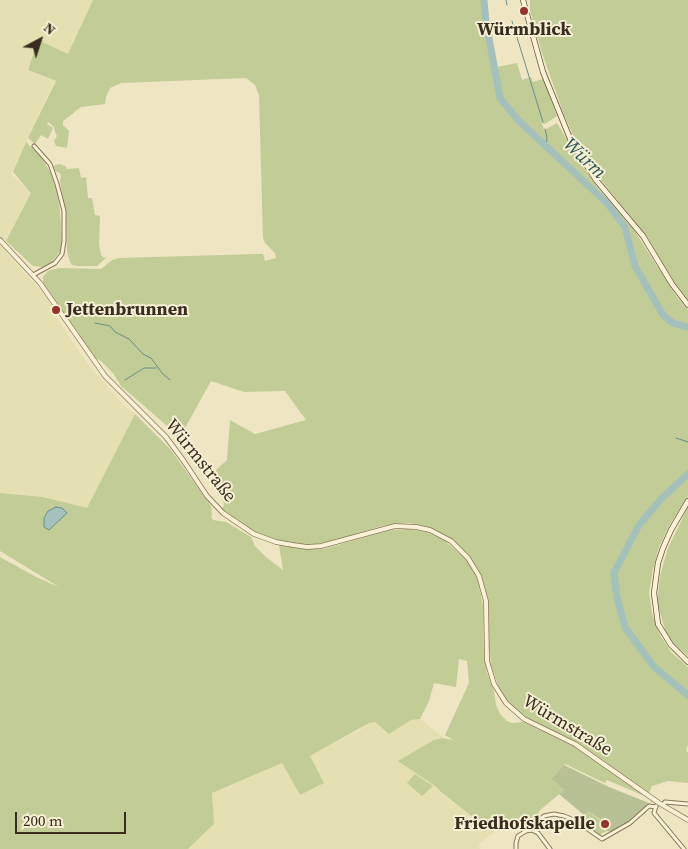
<!DOCTYPE html>
<meta charset="utf-8">
<style>
body{margin:0}
#map{position:relative;width:688px;height:849px;overflow:hidden;background:#eee5c3;font-family:"Source Serif 4",serif}
canvas{display:block}
.north{position:absolute;left:15px;top:15px;width:50px;height:50px;-webkit-text-stroke:4px #f5efd3;paint-order:stroke;rotate:40deg;font-size:14px;font-weight:700;line-height:20px;text-align:center;color:#382d1e}
.north::after{content:'';display:block;margin:auto;width:18px;height:22px;background:#382d1e;clip-path:polygon(50% 0,100% 100%,50% 72%,0 100%)}
.scale{position:absolute;left:15px;top:812px;width:111px;height:22px;box-sizing:border-box;border:2px solid #382d1e;border-top:0;padding-left:6px;font-size:15px;line-height:18px;white-space:nowrap;color:#382d1e;-webkit-text-stroke:4px #f5efd3;paint-order:stroke}
</style>
<div id="map">
<canvas width="688" height="849"></canvas>
<div class="north">N</div>
<div class="scale">200 m</div>
</div>
<script>
const context = document.querySelector('canvas').getContext('2d');
context.lineJoin = 'round';
function paint(path, color) {
  context.fillStyle = color;
  context.fill(path, 'evenodd');
}
function poly(rows) {
  const path = new Path2D();
  for (const r of rows) {
    path.moveTo(r[0], r[1]);
    for (let i = 2; i < r.length; i += 2) path.lineTo(r[i], r[i + 1]);
  }
  return path;
}
function strokePath(path, color, width, dash) {
  context.strokeStyle = color;
  context.lineWidth = width;
  context.lineCap = dash ? 'butt' : 'round';
  context.setLineDash(dash || []);
  context.stroke(path);
}
function write(font, color, halo, rows, align = 'center') {
  context.font = font + ' "Source Serif 4",serif';
  context.lineWidth = 4;
  context.setLineDash([]);
  context.textBaseline = 'middle';
  context.strokeStyle = halo;
  context.fillStyle = color;
  for (const [text, x, y, turn = 0] of rows) {
    context.save();
    context.translate(x, y);
    context.rotate((+turn || 0) * Math.PI / 180);
    context.textAlign = isNaN(turn) ? turn : align;
    if (halo) context.strokeText(text, 0, 0);
    context.fillText(text, 0, 0);
    context.restore();
  }
}
paint(poly([
 [0,0,93,0,68,54,38,41,27,70,55,81,11,174,31,193,6,241,0,236],
 [0,245,41,291,53,307,49,307,87,363,124,406,135,414,87,509,43,497,0,493],
 [420,719,443,737,399,761,435,786,441,793,493,832,478,845,480,849,188,849,214,824,212,793,282,763,300,795,310,756,363,728,364,726,369,723,375,722,389,734,411,720]
]), '#e4e0b1');
paint(poly([
 [93,0,487,0,489,34,501,90,497,67,517,63,522,80,531,77,533,82,543,79,557,116,545,124,542,123,544,130,557,123,580,162,598,188,634,230,677,297,688,310,688,496,669,526,659,547,653,569,649,593,652,613,660,635,671,652,688,667,688,744,686,751,688,752,688,783,668,781,652,786,649,793,579,744,530,720,513,707,505,699,499,688,491,665,488,640,488,599,481,574,471,558,450,538,425,526,409,523,396,524,382,526,329,542,308,545,295,544,278,541,259,534,241,524,222,509,224,505,216,470,227,460,230,420,255,434,306,420,285,391,244,392,211,381,180,437,121,386,113,373,101,361,95,358,43,284,43,277,48,271,59,268,101,269,112,260,119,258,258,254,263,254,265,261,276,258,275,253,265,243,263,238,259,95,255,85,246,78,121,83,110,88,106,97,105,104,81,107,63,121,63,125,69,131,67,148,56,146,54,141,57,136,55,132,54,127,48,122,47,124,53,128,48,139,41,135,35,144,28,138,56,81,28,70,38,40,68,54],
 [530,0,688,0,688,300,673,280,648,238,601,180,577,144,563,112,542,53,530,10],
 [26,142,43,159,51,174,57,193,60,211,62,242,60,251,51,263,42,267,33,266,6,241,31,193,13,172],
 [59,164,65,166,67,169,79,168,81,178,86,177,88,198,92,198,95,215,100,216,99,244,101,255,104,258,107,257,97,266,77,266,72,265,70,262,67,251,66,215,60,181,61,176,60,173,55,171,53,166],
 [135,414,171,450,211,506,212,514,211,517,213,520,226,522,251,537,255,546,266,557,283,570,279,545,309,549,324,549,391,530,407,529,427,532,445,541,467,560,478,580,483,606,484,656,487,673,494,691,496,705,500,714,507,721,512,723,523,722,584,751,641,792,642,795,607,780,605,783,565,764,551,779,564,790,539,811,539,820,533,824,533,829,520,831,514,827,498,828,492,832,441,792,435,786,398,761,434,740,442,738,453,740,445,735,469,683,467,661,459,659,456,687,434,683,429,701,420,719,411,720,389,734,375,722,369,723,310,756,324,783,300,795,282,763,212,793,214,824,188,849,0,849,0,557,38,578,59,587,0,551,0,493,43,497,87,508],
 [688,507,688,656,674,644,666,633,657,602,660,576,668,548],
 [415,774,433,786,422,796,407,783],
 [588,811,600,820,598,825,607,831,601,834,601,838,577,820]
]), '#c1cc97');
paint(poly([
 [564,765,609,787,649,803,648,806,621,828,611,832,607,831,598,825,600,819,588,811,584,815,559,794,564,790,551,779]
]), '#b8c196');
const water = poly([
 [56,507,62,508,67,513,49,530,44,527,44,518,48,511,56,507]
]);
paint(water, '#a5c1bb');
strokePath(water, '#6c8f8a', 1);
strokePath(poly([
 [506,0,507,5],
 [512,21,543,122],
 [545,129,547,138,546,146],
 [95,323,110,326,115,332,129,339,143,354,151,358,162,373,170,380],
 [125,380,144,368,156,368],
 [676,438,688,442]
]), '#6c8f8a', 1);
strokePath(poly([
 [484,0,486,22,500,98,519,121,607,203,625,227,635,266,663,315,673,323,688,327],
 [688,474,662,498,639,525,614,573,617,598,625,627,654,667,688,695]
]), '#a5c1bb', 7);
const minor = poly([
 [33,275,55,263,62,254,64,241,64,211,57,184,50,164,34,146],
 [663,805,665,802,688,804],
 [656,806,654,813,684,849],
 [539,820,544,816,554,814,564,816,576,821,602,839,630,823,649,806,656,807],
 [516,849,516,843,518,836,526,831,532,830,538,833,550,849]
]);
const tertiary = poly([
 [0,240,40,283,105,376,166,437,183,460,207,496,223,513,254,534,276,542,293,545,307,547,321,546,395,526,416,527,430,530,451,541,468,558,479,576,486,601,487,661,494,684,506,703,524,719,575,744,659,803,688,820]
]);
const secondary = poly([
 [523,0,543,72,571,141,596,180,643,236,672,284,688,305],
 [688,501,671,530,663,548,658,563,654,593,658,624,671,645,688,662]
]);
strokePath(minor, '#88775a', 5);
strokePath(tertiary, '#88775a', 5.5);
strokePath(secondary, '#6a583d', 6);
strokePath(minor, '#f9f2d7', 3);
strokePath(tertiary, '#f9f2d7', 4);
strokePath(secondary, '#f9f2d7', 4.5);
for (const [x, y, r, color] of [
 [524,11,5,"#97332a"],
 [56,310,5,"#97332a"],
 [605,824,5,"#97332a"]
]) {
  const dot = new Path2D();
  dot.arc(x, y, r, 0, 2 * Math.PI);
  context.fillStyle = color;
  context.fill(dot);
  strokePath(dot, '#f5efd3', 2);
}
write('bold 18px', '#382d1e', '#f5efd3', [
 ["Würmblick",524,30],
 ["Jettenbrunnen",66,310,"left"],
 ["Friedhofskapelle",595,824,"right"]
]);
write('18px', '#382d1e', '#f5efd3', [
 ["Würmstraße",200,461,51],
 ["Würmstraße",567,726,31]
]);
write('italic 19px', '#2d5758', '#f5efd3', [
 ["Würm",584,159,43]
]);
</script>
